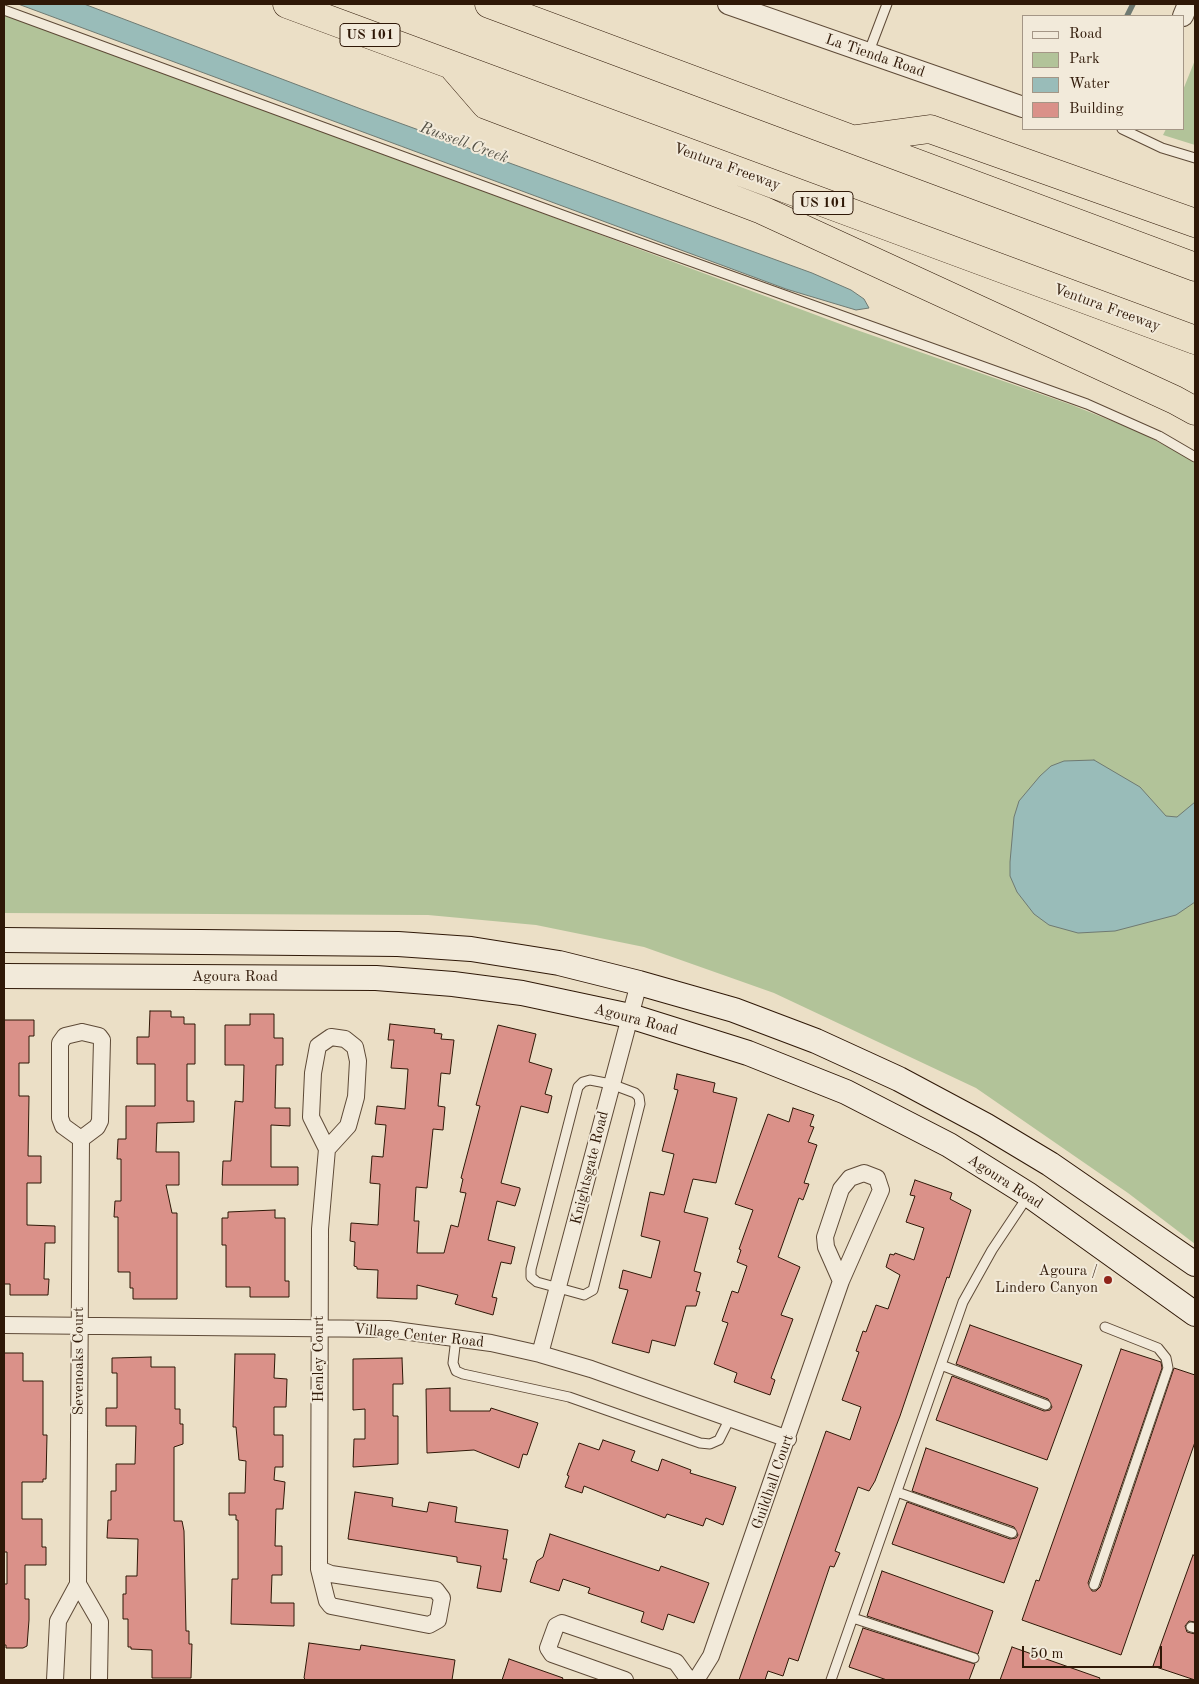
<!DOCTYPE html>
<style>
body{margin:0}
#map{position:relative;width:1199px;height:1684px;overflow:hidden;background:#ebdfc6;font-family:"Old Standard TT",serif}
canvas{display:block}
.frame{position:absolute;inset:0;border:5px solid #2f1807;pointer-events:none}
.legend{position:absolute;left:1022px;top:15px;width:162px;height:115px;box-sizing:border-box;background:#f2eada;border:1px solid #a49686;margin:0;padding:6px 9px;list-style:none;font-size:15px;color:#2f1807}
.legend li{display:flex;align-items:center;gap:10px;height:25px}
.legend b{width:25px;border:1px solid #a49686}
.scale{position:absolute;left:1022px;top:1646px;width:140px;height:22px;box-sizing:border-box;border:2px solid #2f1807;border-top:0;padding-left:6px;font-size:15px;line-height:18px;white-space:nowrap;color:#2f1807;-webkit-text-stroke:4px #f2eada;paint-order:stroke}
</style>
<div id="map">
<canvas width="1199" height="1684"></canvas>
<div class="frame"></div>
<ul class="legend">
<li><b style="height:6px;background:#f2eada"></b>Road</li>
<li><b style="height:14px;background:#b2c399"></b>Park</li>
<li><b style="height:14px;background:#99bcb9"></b>Water</li>
<li><b style="height:14px;background:#da9189"></b>Building</li>
</ul>
<div class="scale">50 m</div>
</div>
<script>
const context = document.querySelector('canvas').getContext('2d');
context.lineJoin = 'round';
function paint(path, color) {
  context.fillStyle = color;
  context.fill(path, 'evenodd');
}
function poly(rows) {
  const path = new Path2D();
  for (const r of rows) {
    path.moveTo(r[0], r[1]);
    for (let i = 2; i < r.length; i += 2) path.lineTo(r[i], r[i + 1]);
  }
  return path;
}
function strokePath(path, color, width, dash) {
  context.strokeStyle = color;
  context.lineWidth = width;
  context.lineCap = dash ? 'butt' : 'round';
  context.setLineDash(dash || []);
  context.stroke(path);
}
function write(font, color, halo, rows, align = 'center') {
  context.font = font + ' "Old Standard TT",serif';
  context.lineWidth = 4;
  context.setLineDash([]);
  context.textBaseline = 'middle';
  context.strokeStyle = halo;
  context.fillStyle = color;
  for (const [text, x, y, turn = 0] of rows) {
    context.save();
    context.translate(x, y);
    context.rotate((+turn || 0) * Math.PI / 180);
    context.textAlign = isNaN(turn) ? turn : align;
    if (halo) context.strokeText(text, 0, 0);
    context.fillText(text, 0, 0);
    context.restore();
  }
}
paint(poly([
 [4,13,851,328,1072,405,1137,431,1195,461,1195,1244,1128,1193,976,1088,774,993,644,947,536,925,428,915,4,913],
 [1195,60,1195,145,1163,135,1166,129,1183,129,1183,90]
]), '#b2c399');
const water = poly([
 [18,4,84,4,361,109,812,273,851,290,864,299,869,308,856,310,786,289,18,4],
 [1094,760,1140,787,1166,816,1177,817,1195,802,1195,902,1176,915,1115,931,1078,933,1049,925,1034,914,1017,892,1010,876,1010,862,1014,817,1019,801,1040,776,1051,766,1064,761,1094,760]
]);
paint(water, '#99bcb9');
strokePath(water, '#6f7a72', 1);
strokePath(poly([
 [1127,16,1133,4]
]), '#6f7a72', 5.5);
const building = poly([
 [150,1011,171,1011,171,1017,184,1017,184,1024,195,1024,195,1064,187,1064,187,1101,194,1101,194,1122,157,1123,156,1152,179,1152,179,1185,166,1185,172,1213,177,1213,177,1299,133,1299,133,1288,130,1288,130,1272,118,1272,118,1217,114,1217,115,1201,121,1201,121,1159,117,1159,118,1139,126,1139,126,1106,155,1106,155,1064,137,1064,137,1037,149,1037,150,1011],
 [250,1014,274,1014,274,1038,283,1038,283,1065,276,1065,275,1108,290,1108,290,1126,271,1125,271,1167,298,1167,298,1185,222,1185,223,1161,231,1161,235,1101,243,1102,244,1065,225,1065,225,1025,250,1025,250,1014],
 [4,1020,34,1020,34,1036,29,1036,29,1063,19,1063,19,1096,29,1096,28,1156,41,1156,41,1183,27,1183,27,1225,55,1226,55,1243,45,1243,44,1279,49,1279,48,1295,10,1295,10,1284,4,1284,4,1020],
 [390,1024,435,1029,434,1033,442,1034,441,1039,454,1040,450,1074,441,1073,438,1106,445,1107,443,1130,433,1129,427,1188,416,1187,414,1221,419,1221,417,1253,444,1253,451,1225,458,1227,466,1193,460,1192,463,1179,461,1178,480,1106,476,1105,498,1025,536,1034,529,1062,552,1069,545,1094,552,1096,548,1113,521,1106,501,1183,520,1188,520,1190,515,1206,497,1201,488,1240,515,1247,511,1264,501,1262,492,1297,497,1298,493,1315,455,1304,458,1295,417,1285,417,1299,377,1298,378,1270,357,1269,357,1267,354,1266,355,1242,350,1241,351,1223,378,1225,380,1184,370,1183,372,1156,383,1157,386,1125,375,1124,377,1106,405,1109,408,1069,391,1068,394,1040,388,1040,390,1024],
 [677,1074,715,1083,713,1092,737,1098,716,1183,693,1179,684,1212,708,1218,694,1271,701,1273,696,1291,700,1292,696,1306,686,1306,675,1346,652,1340,649,1353,612,1343,628,1290,619,1288,623,1270,651,1278,660,1241,641,1236,650,1192,664,1195,674,1154,662,1151,678,1090,674,1089,677,1074],
 [793,1108,814,1115,810,1126,814,1127,808,1142,817,1145,804,1183,809,1184,803,1200,799,1198,778,1257,800,1267,781,1315,793,1319,771,1378,775,1380,770,1395,734,1382,737,1373,714,1364,728,1323,722,1321,732,1291,738,1293,747,1266,737,1262,741,1250,739,1249,753,1210,735,1204,768,1114,789,1122,793,1108],
 [915,1180,952,1193,950,1199,971,1210,949,1278,947,1277,900,1416,875,1481,869,1491,858,1487,835,1551,840,1553,834,1567,830,1566,798,1661,789,1658,783,1676,768,1671,765,1680,739,1680,826,1431,850,1440,861,1407,842,1400,859,1352,856,1351,863,1331,866,1332,876,1305,888,1309,900,1275,886,1267,890,1254,894,1255,895,1253,914,1260,924,1228,906,1222,915,1196,910,1195,915,1180],
 [275,1210,275,1218,285,1218,285,1281,289,1281,289,1297,250,1297,250,1287,226,1287,226,1245,222,1245,222,1218,228,1218,228,1212,275,1210],
 [970,1325,1082,1365,1047,1460,936,1420,952,1376,1044,1411,1050,1410,1052,1407,1048,1399,956,1364,970,1325],
 [1121,1349,1161,1362,1162,1368,1088,1583,1092,1591,1096,1591,1100,1587,1174,1368,1195,1375,1195,1442,1121,1655,1022,1620,1036,1580,1039,1581,1121,1349],
 [4,1353,23,1353,23,1381,43,1381,43,1435,47,1435,46,1479,43,1479,43,1482,22,1482,22,1519,42,1519,42,1547,46,1547,46,1565,25,1565,25,1599,29,1599,29,1620,27,1646,23,1648,6,1648,6,1645,4,1645,4,1584,7,1584,7,1552,4,1552,4,1353],
 [235,1354,275,1354,274,1378,287,1379,286,1407,274,1407,274,1435,283,1435,283,1467,275,1467,274,1480,285,1482,283,1509,276,1509,275,1546,282,1546,282,1575,272,1575,271,1603,294,1603,294,1626,231,1624,232,1579,238,1579,238,1520,236,1520,236,1515,229,1515,229,1493,245,1493,246,1461,239,1460,236,1427,233,1427,235,1354],
 [151,1357,151,1367,175,1367,175,1409,180,1409,180,1424,183,1424,183,1444,174,1447,174,1521,182,1521,184,1531,186,1631,189,1631,189,1644,192,1644,191,1678,152,1678,152,1650,131,1649,131,1647,128,1647,128,1619,123,1619,123,1594,126,1594,126,1576,137,1576,138,1539,107,1538,108,1520,111,1520,111,1491,116,1491,116,1464,135,1464,136,1426,106,1426,106,1408,117,1408,117,1373,112,1373,112,1358,151,1357],
 [402,1358,403,1384,393,1384,393,1416,398,1416,398,1464,353,1467,354,1439,365,1439,365,1409,353,1410,353,1359,402,1358],
 [450,1388,450,1411,490,1411,491,1408,538,1423,527,1455,523,1454,519,1468,474,1450,427,1453,426,1389,450,1388],
 [603,1440,635,1451,631,1461,658,1471,662,1459,691,1470,690,1473,736,1487,723,1525,706,1518,703,1526,667,1514,665,1518,584,1486,582,1493,565,1487,569,1476,567,1475,579,1443,599,1450,603,1440],
 [926,1448,1038,1488,1004,1583,892,1544,907,1502,1010,1539,1016,1538,1018,1535,1014,1527,912,1491,926,1448],
 [355,1492,393,1498,392,1506,427,1512,429,1502,457,1507,455,1522,508,1530,503,1559,507,1559,501,1592,477,1588,481,1566,457,1562,457,1557,348,1539,355,1492],
 [550,1534,659,1571,661,1566,709,1583,694,1623,668,1614,663,1630,641,1622,644,1612,588,1593,590,1588,563,1579,559,1591,530,1582,537,1561,543,1557,550,1534],
 [1193,1555,1195,1556,1195,1622,1189,1621,1185,1626,1187,1632,1195,1634,1195,1680,1153,1666,1193,1555],
 [882,1571,993,1611,978,1654,867,1616,882,1571],
 [863,1628,975,1664,969,1680,887,1680,849,1667,863,1628],
 [309,1643,360,1650,361,1645,455,1660,452,1680,306,1680,304,1678,309,1643],
 [1012,1647,1100,1678,1099,1680,1000,1680,1012,1647],
 [509,1659,563,1678,562,1680,502,1680,509,1659]
]);
paint(building, '#da9189');
strokePath(building, '#2f1807', 1);
const service = poly([
 [4,10,576,220,1087,404,1159,436,1195,457],
 [868,54,887,4],
 [1122,129,1162,148,1195,158],
 [590,1080,611,1084,635,1093,639,1097,640,1104,593,1290,584,1295,537,1282,531,1277,531,1269,578,1087,583,1082,590,1080],
 [456,1338,453,1363,456,1371,463,1374,569,1397,700,1443,710,1444,719,1440,730,1418],
 [941,1365,1046,1405],
 [897,1492,1012,1533],
 [1094,1585,1168,1368,1166,1358,1158,1348,1105,1327],
 [853,1618,974,1658],
 [1191,1627,1195,1628],
 [831,1680,963,1302,992,1250,1028,1196]
]);
const minor = poly([
 [82,1032,99,1036,102,1040,100,1121,97,1127,81,1139,63,1126,60,1118,60,1043,65,1036,82,1032],
 [4,1325,388,1329,491,1343,540,1354,591,1369,788,1439],
 [540,1354,639,983],
 [319,1569,331,1574,436,1590,442,1598,438,1620,429,1625,331,1606,327,1601,319,1569,320,1229,327,1149,311,1117,313,1073,318,1046,331,1037,345,1039,355,1047,358,1061,356,1097,348,1126,327,1149],
 [78,1584,100,1622,99,1680],
 [55,1680,58,1621,78,1584,81,1139],
 [625,1680,552,1654,548,1648,556,1626,562,1623,676,1662,689,1680],
 [696,1680,711,1656,841,1281,881,1190,877,1178,864,1173,850,1178,841,1189,825,1237,826,1247,841,1281]
]);
const tertiary = poly([
 [728,4,1023,107],
 [1183,16,1188,4]
]);
const secondary = poly([
 [4,940,398,944,471,949,559,963,639,983,734,1010,816,1041,899,1079,985,1125,1050,1164,1195,1264],
 [4,976,376,978,453,984,522,993,630,1016,748,1053,846,1092,949,1145,1029,1195,1195,1314]
]);
const motorway = poly([
 [287,4,1195,340],
 [489,4,1195,267],
 [454,68,486,105,762,210,1175,400,1195,411],
 [856,139,930,129,1195,223]
]);
strokePath(service, '#5e4a37', 11);
strokePath(minor, '#5e4a37', 18);
strokePath(tertiary, '#5e4a37', 22);
strokePath(secondary, '#2f1807', 26);
strokePath(motorway, '#2f1807', 29);
strokePath(service, '#f2eada', 9);
strokePath(minor, '#f2eada', 16);
strokePath(tertiary, '#f2eada', 20);
strokePath(secondary, '#f2eada', 24);
strokePath(motorway, '#ebdfc6', 28);
for (const [x, y, r, color] of [
 [1108,1280,5,"#8f2418"]
]) {
  const dot = new Path2D();
  dot.arc(x, y, r, 0, 2 * Math.PI);
  context.fillStyle = color;
  context.fill(dot);
  strokePath(dot, '#f2eada', 2);
}
for (const [x, y, w] of [
 [370,35,60],
 [823,203,60]
]) {
  const box = new Path2D();
  box.roundRect(x - w / 2, y - 11.5, w, 23, 4);
  context.fillStyle = '#f2eada';
  context.fill(box);
  strokePath(box, '#2f1807', 1);
}
write('bold 14px', '#2f1807', null, [
 ["US 101",370,35],
 ["US 101",823,203]
]);
write('15px', '#2f1807', '#f2eada', [
 ["La Tienda Road",875,56,19],
 ["Ventura Freeway",727,167,20],
 ["Ventura Freeway",1107,308,20],
 ["Agoura Road",235,977],
 ["Agoura Road",636,1020,15],
 ["Knightsgate Road",590,1168,-76],
 ["Agoura Road",1005,1182,33],
 ["Village Center Road",419,1336,6],
 ["Henley Court",319,1359,-90],
 ["Sevenoaks Court",79,1361,-90],
 ["Guildhall Court",773,1482,-71]
]);
write('15px', '#2f1807', '#f2eada', [
 ["Agoura /",1098,1271],
 ["Lindero Canyon",1098,1288]
], 'right');
write('italic 16px', '#545145', '#f2eada', [
 ["Russell Creek",464,143,20]
]);
</script>
